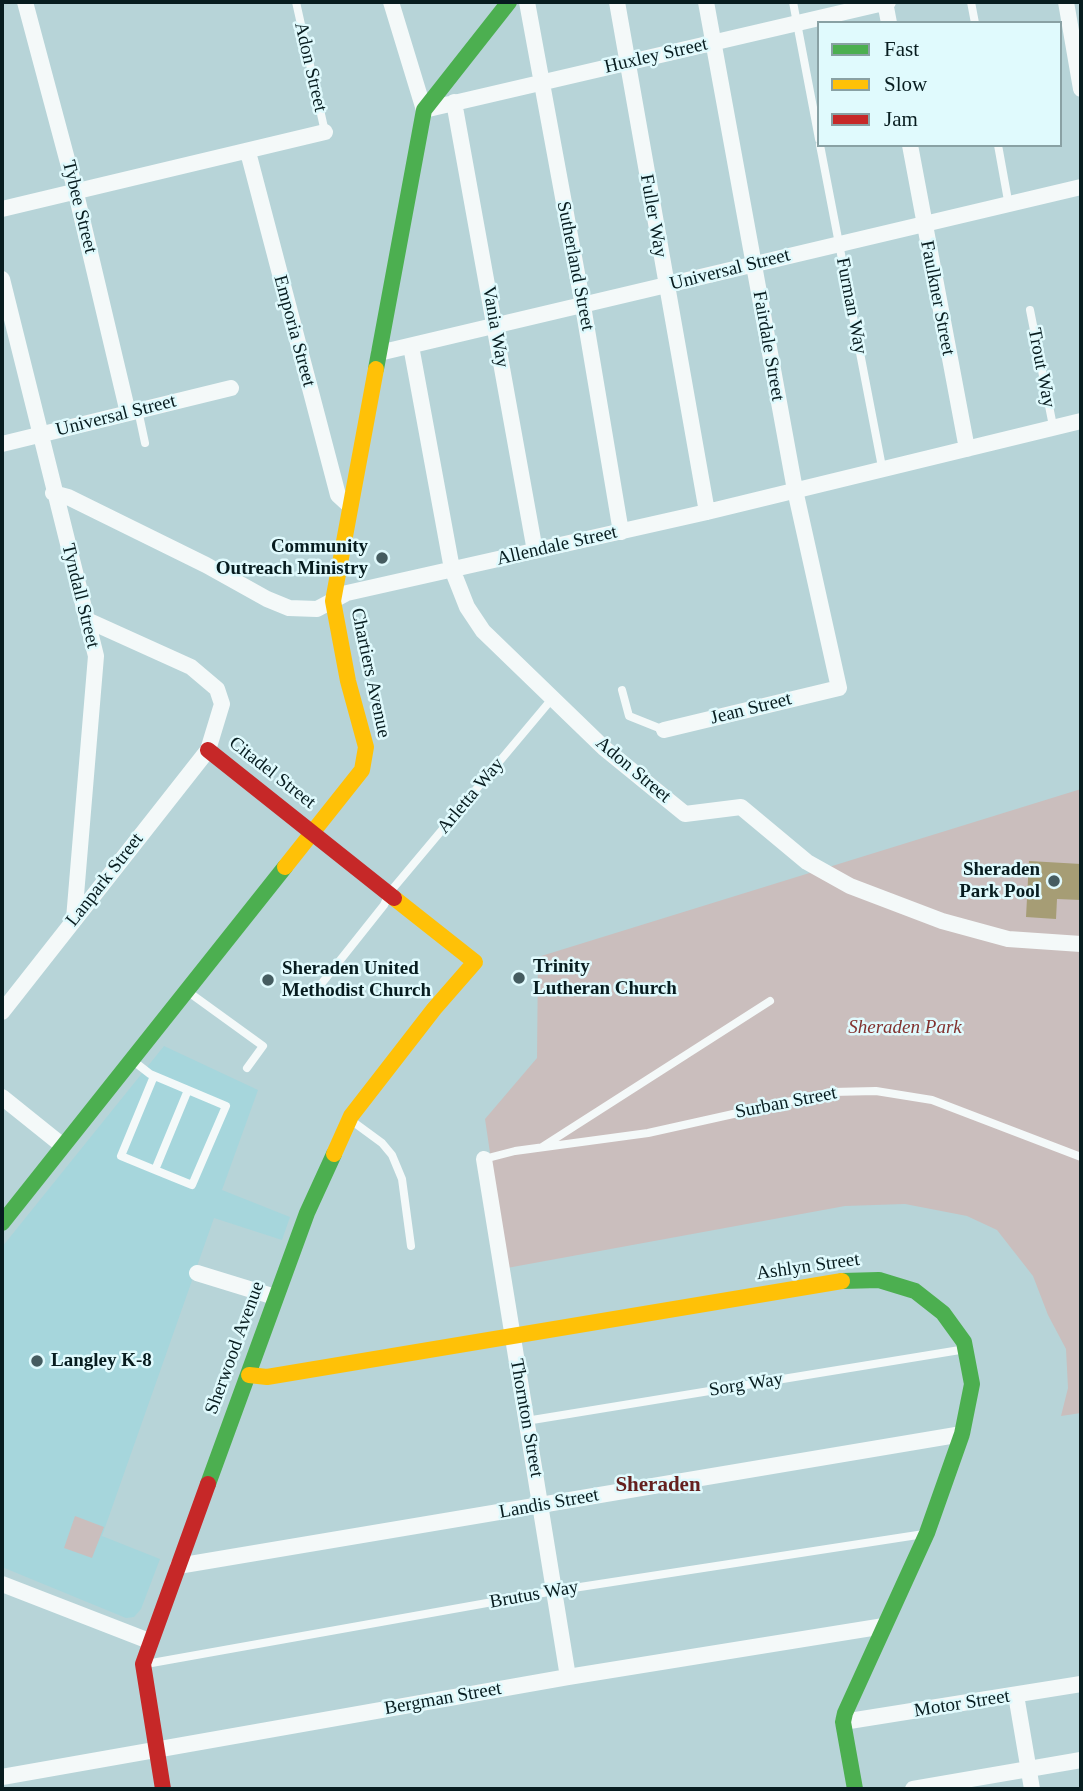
<!DOCTYPE html>
<style>
body{margin:0}
#map{position:relative;width:1083px;height:1791px;overflow:hidden;background:#b7d4d8;font-family:Georgia,serif}
canvas{display:block}
.frame{position:absolute;inset:0;border:4px solid #071c1f;pointer-events:none}
.legend{position:absolute;left:817px;top:21px;width:245px;height:126px;box-sizing:border-box;background:#e0fafd;border:2px solid #89a1a4;margin:0;padding:9px 12px;list-style:none;font-size:21px;color:#071c1f}
.legend li{display:flex;align-items:center;gap:14px;height:35px}
.legend b{width:35px;border:2px solid #89a1a4}
</style>
<div id="map">
<canvas width="1083" height="1791"></canvas>
<div class="frame"></div>
<ul class="legend">
<li><b style="height:9px;background:#4caf50"></b>Fast</li>
<li><b style="height:9px;background:#ffc107"></b>Slow</li>
<li><b style="height:9px;background:#c62828"></b>Jam</li>
</ul>
</div>
<script>
const context = document.querySelector('canvas').getContext('2d');
context.lineJoin = 'round';
function paint(path, color) {
  context.fillStyle = color;
  context.fill(path, 'evenodd');
}
function poly(rows) {
  const path = new Path2D();
  for (const r of rows) {
    path.moveTo(r[0], r[1]);
    for (let i = 2; i < r.length; i += 2) path.lineTo(r[i], r[i + 1]);
  }
  return path;
}
function strokePath(path, color, width, dash) {
  context.strokeStyle = color;
  context.lineWidth = width;
  context.lineCap = dash ? 'butt' : 'round';
  context.setLineDash(dash || []);
  context.stroke(path);
}
function write(font, color, halo, rows, align = 'center') {
  context.font = font + ' Georgia,serif';
  context.lineWidth = 5;
  context.setLineDash([]);
  context.textBaseline = 'middle';
  context.strokeStyle = halo;
  context.fillStyle = color;
  for (const [text, x, y, turn = 0] of rows) {
    context.save();
    context.translate(x, y);
    context.rotate((+turn || 0) * Math.PI / 180);
    context.textAlign = isNaN(turn) ? turn : align;
    if (halo) context.strokeText(text, 0, 0);
    context.fillText(text, 0, 0);
    context.restore();
  }
}
paint(poly([
 [164,1046,258,1090,222,1190,290,1217,282,1240,214,1218,102,1536,160,1559,141,1609,134,1617,126,1618,2,1567,2,1247]
]), '#a6d6dc');
paint(poly([
 [1081,789,1081,1413,1061,1416,1068,1388,1066,1349,1048,1315,1033,1276,997,1230,967,1216,905,1204,845,1206,507,1268,485,1119,537,1058,538,957],
 [75,1516,104,1527,92,1558,64,1548]
]), '#cabebd');
paint(poly([
 [1029,861,1081,864,1081,900,1057,899,1056,919,1026,917]
]), '#a69d75');
strokePath(poly([
 [296,2,325,132],
 [793,2,819,139],
 [971,2,975,23],
 [820,145,882,467],
 [998,145,1009,206],
 [1030,310,1053,426],
 [138,410,145,443],
 [622,690,629,716,664,730],
 [322,983,384,905,390,892,551,700],
 [187,991,263,1046,247,1068],
 [132,1060,150,1074,226,1106,192,1185,155,1170,188,1090],
 [154,1076,121,1156,155,1170],
 [352,1121,382,1143,392,1155,402,1179,411,1246],
 [542,1147,770,1001],
 [484,1159,515,1151,648,1133,832,1092,876,1091,932,1100,1081,1157],
 [526,1421,966,1349],
 [146,1664,554,1591,924,1534]
]), '#f4f9f9', 8);
strokePath(poly([
 [25,2,75,189,128,413],
 [391,2,424,110,888,2],
 [527,2,583,306,621,532],
 [617,2,707,512],
 [885,2,889,23],
 [1066,2,1081,89],
 [454,102,535,551],
 [910,145,967,449],
 [248,152,338,495,349,505],
 [2,209,325,132],
 [2,279,96,656,74,919],
 [411,346,452,569,467,607,483,631,604,748,685,814,741,807,807,862,850,886,942,921,1008,939,1081,944],
 [379,353,1081,187],
 [2,444,231,388],
 [53,493,68,497,206,565,267,599,289,608,317,609,347,593,707,512,1081,421],
 [664,730,839,688,795,490,706,2],
 [2,1012,208,750,222,704,217,689,191,667,87,620],
 [2,1097,63,1146],
 [484,1159,568,1677],
 [197,1273,275,1297],
 [178,1566,962,1434],
 [2,1584,149,1641],
 [1016,1695,1032,1789],
 [843,1722,1081,1684],
 [2,1777,568,1677,884,1626],
 [913,1789,1081,1760]
]), '#f4f9f9', 16);
strokePath(poly([
 [376,369,424,110,509,2],
 [2,1223,285,867],
 [842,1281,879,1280,915,1291,943,1313,964,1342,972,1384,962,1434,927,1533,845,1713,843,1722,855,1789],
 [208,1484,307,1213,334,1154]
]), '#4caf50', 16);
strokePath(poly([
 [285,867,362,770,366,747,348,681,333,601,376,369],
 [334,1154,351,1116,434,1009,475,962,394,898],
 [249,1375,267,1377,842,1281]
]), '#ffc107', 16);
strokePath(poly([
 [208,750,394,898],
 [163,1789,143,1664,208,1484]
]), '#c62828', 16);
for (const [x, y, r, color] of [
 [382,558,7,"#455c60"],
 [1054,881,7,"#455c60"],
 [519,978,7,"#455c60"],
 [268,980,7,"#455c60"],
 [37,1361,7,"#455c60"]
]) {
  const dot = new Path2D();
  dot.arc(x, y, r, 0, 2 * Math.PI);
  context.fillStyle = color;
  context.fill(dot);
  strokePath(dot, '#e0fafd', 2.5);
}
write('19px', '#071c1f', '#e0fafd', [
 ["Huxley Street",656,56,-13],
 ["Adon Street",310,67,77],
 ["Tybee Street",79,207,76],
 ["Fuller Way",653,216,80],
 ["Sutherland Street",575,266,79],
 ["Universal Street",730,270,-14],
 ["Faulkner Street",937,298,79],
 ["Furman Way",851,306,79],
 ["Vania Way",495,327,80],
 ["Emporia Street",294,331,75],
 ["Fairdale Street",768,346,80],
 ["Trout Way",1041,368,79],
 ["Universal Street",116,416,-14],
 ["Allendale Street",557,546,-13],
 ["Tyndall Street",80,596,76],
 ["Chartiers Avenue",370,673,78],
 ["Jean Street",751,709,-14],
 ["Adon Street",633,770,40],
 ["Citadel Street",272,773,38],
 ["Arletta Way",471,796,-50],
 ["Lanpark Street",105,880,-52],
 ["Surban Street",786,1103,-11],
 ["Ashlyn Street",808,1267,-8],
 ["Sherwood Avenue",235,1348,-70],
 ["Sorg Way",746,1385,-9],
 ["Thornton Street",526,1418,80],
 ["Landis Street",549,1504,-10],
 ["Brutus Way",534,1595,-10],
 ["Bergman Street",443,1699,-10],
 ["Motor Street",962,1704,-9]
]);
write('bold 19px', '#071c1f', '#e0fafd', [
 ["Community",368,547,"right"],
 ["Outreach Ministry",368,569,"right"],
 ["Sheraden",1040,870,"right"],
 ["Park Pool",1040,892,"right"],
 ["Trinity",533,967],
 ["Lutheran Church",533,989],
 ["Sheraden United",282,969],
 ["Methodist Church",282,991],
 ["Langley K-8",51,1361]
], 'left');
write('italic 19px', '#82312e', '#e0fafd', [
 ["Sheraden Park",905,1028]
]);
write('bold 21px', '#65201e', '#e0fafd', [
 ["Sheraden",658,1486]
]);
</script>
